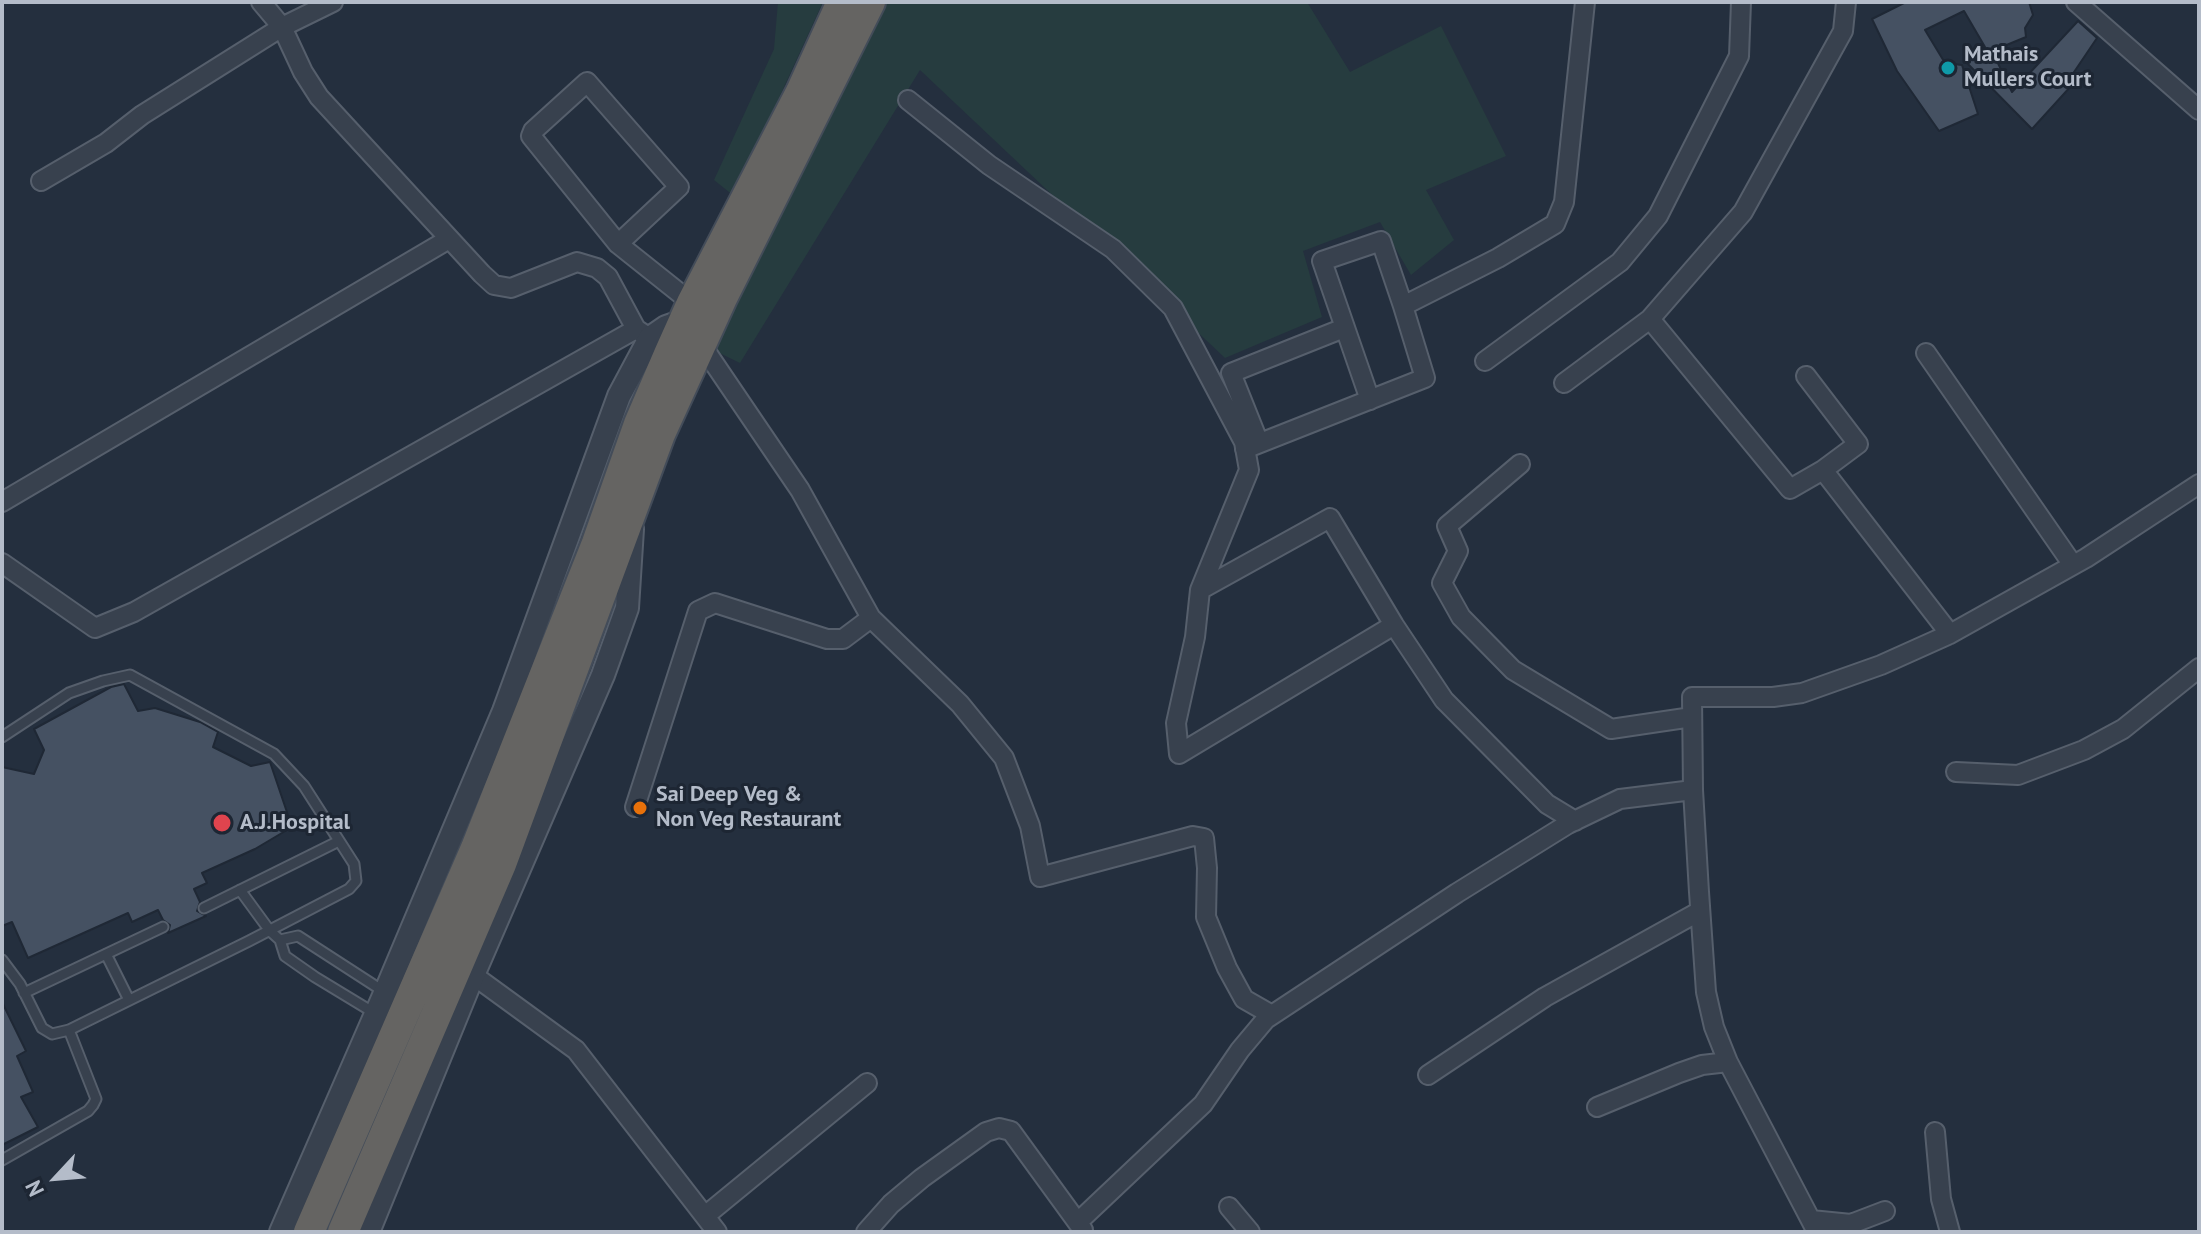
<!DOCTYPE html>
<style>
body{margin:0}
#map{position:relative;width:2201px;height:1234px;overflow:hidden;background:#242f3e;font-family:"PT Sans",sans-serif}
canvas{display:block}
.frame{position:absolute;inset:0;border:4px solid #b4bcc9;pointer-events:none}
.north{position:absolute;left:16px;top:1138px;width:80px;height:80px;-webkit-text-stroke:6px #1d2633;paint-order:stroke;rotate:244deg;font-size:22px;font-weight:700;line-height:32px;text-align:center;color:#b4bcc9}
.north::after{content:'';display:block;margin:auto;width:28px;height:36px;background:#b4bcc9;clip-path:polygon(50% 0,100% 100%,50% 72%,0 100%)}
</style>
<div id="map">
<canvas width="2201" height="1234"></canvas>
<div class="frame"></div>
<div class="north">N</div>
</div>
<script>
const context = document.querySelector('canvas').getContext('2d');
context.lineJoin = 'round';
function paint(path, color) {
  context.fillStyle = color;
  context.fill(path, 'evenodd');
}
function poly(rows) {
  const path = new Path2D();
  for (const r of rows) {
    path.moveTo(r[0], r[1]);
    for (let i = 2; i < r.length; i += 2) path.lineTo(r[i], r[i + 1]);
  }
  return path;
}
function strokePath(path, color, width, dash) {
  context.strokeStyle = color;
  context.lineWidth = width;
  context.lineCap = dash ? 'butt' : 'round';
  context.setLineDash(dash || []);
  context.stroke(path);
}
function write(font, color, halo, rows, align = 'center') {
  context.font = font + ' "PT Sans",sans-serif';
  context.lineWidth = 6;
  context.setLineDash([]);
  context.textBaseline = 'middle';
  context.strokeStyle = halo;
  context.fillStyle = color;
  for (const [text, x, y, turn = 0] of rows) {
    context.save();
    context.translate(x, y);
    context.rotate((+turn || 0) * Math.PI / 180);
    context.textAlign = isNaN(turn) ? turn : align;
    if (halo) context.strokeText(text, 0, 0);
    context.fillText(text, 0, 0);
    context.restore();
  }
}
paint(poly([
 [778,2,823,2,734,196,714,180,774,49],
 [870,2,1307,2,1350,72,1441,26,1506,156,1426,190,1454,240,1411,275,1380,222,1303,251,1322,317,1225,358,920,70,740,363,701,344]
]), '#263c3f');
const building = poly([
 [1906,2,2029,2,2033,15,2025,28,2026,37,1992,51,2012,92,2078,21,2097,38,2068,81,2072,85,2032,129,1964,60,1985,47,1964,11,1925,30,1945,63,1962,65,1978,114,1939,131,1897,71,1872,19,1906,2],
 [124,684,138,711,155,708,200,722,218,732,213,747,251,766,270,762,292,827,255,849,202,873,207,883,194,889,200,902,197,911,206,916,168,933,170,925,163,920,158,910,132,922,128,913,28,958,12,922,2,926,2,767,34,774,44,750,34,729,111,687,124,684],
 [2,1002,26,1051,17,1056,33,1092,21,1097,38,1127,2,1145,2,1002]
]);
paint(building, '#455162');
strokePath(building, '#1f2835', 2);
const service = poly([
 [2,737,69,693,103,681,130,675,274,754,304,786,354,864,356,881,349,889,249,941,69,1030,52,1034,42,1028,20,984,2,960],
 [240,890,270,931,280,940,285,956,315,977,376,1014],
 [204,908,339,841],
 [280,940,298,936,383,991],
 [106,954,129,1000],
 [24,993,163,927],
 [2,1160,88,1111,93,1105,96,1099,69,1030]
]);
const minor = poly([
 [261,2,282,27,303,72,319,97,482,274,494,285,511,288,577,262,597,268,608,277,636,329,645,335],
 [2076,2,2199,110],
 [908,100,989,165,1113,249,1173,308,1244,442,1249,470,1200,590,1195,637,1176,723,1179,754,1394,625],
 [41,181,106,143,142,115,282,27,333,2],
 [618,244,679,187,587,82,533,131,531,136,618,244,692,303],
 [1650,319,1790,489,1823,470,1950,634],
 [701,344,800,490,871,618,960,704,1004,758,1030,826,1040,877,1193,836,1204,838,1207,868,1206,917,1227,968,1244,999,1272,1015],
 [1926,353,2073,565],
 [1485,361,1620,262,1658,216,1739,56,1741,2],
 [1806,376,1858,444,1823,470],
 [1564,383,1650,319,1743,212,1843,31,1846,2],
 [1370,400,1322,261,1381,241,1403,306],
 [1259,443,1231,373,1344,328],
 [1245,449,1425,378,1403,306,1498,258,1555,224,1564,202,1585,2],
 [1520,464,1447,526,1458,551,1442,583,1461,617,1513,670,1611,729,1692,717],
 [2,502,449,239],
 [2,563,95,628,134,612,636,329],
 [1200,590,1330,518,1394,625,1444,700,1547,804,1575,821],
 [1956,772,2018,775,2084,750,2123,729,2199,668],
 [635,807,698,611,715,603,827,639,843,639,871,618],
 [473,975,576,1050,717,1232],
 [1428,1075,1545,997,1700,911],
 [1597,1107,1679,1073,1702,1065,1728,1062],
 [1935,1132,1941,1199,1950,1232],
 [1229,1207,1250,1232],
 [705,1216,867,1083],
 [1811,1220,1851,1224,1885,1211],
 [1078,1222,1203,1104,1240,1050,1266,1019,1457,893,1568,824,1620,799,1693,790],
 [866,1232,891,1204,922,1178,986,1132,999,1128,1011,1131,1083,1230],
 [1817,1232,1728,1062,1714,1027,1706,992,1699,892,1693,790,1692,697,1773,697,1802,693,1881,665,1950,634,2086,558,2199,484]
]);
const tertiary = poly([
 [281,1232,383,998,504,711,619,396,650,338,666,327,683,321],
 [368,1232,473,975,603,675,627,608,632,529]
]);
const trunk = poly([
 [309,1232,476,848,597,543,639,424,670,352,692,303,801,92,842,2],
 [343,1232,501,864,660,434,722,298,870,2]
]);
strokePath(service, '#565f6c', 13);
strokePath(minor, '#565f6c', 22);
strokePath(tertiary, '#565f6c', 26);
strokePath(trunk, '#434c59', 34);
strokePath(service, '#38414e', 9);
strokePath(minor, '#38414e', 18);
strokePath(tertiary, '#38414e', 22);
strokePath(trunk, '#656462', 30);
for (const [x, y, r, color] of [
 [1948,68,8,"#0f9aa8"],
 [640,808,8,"#e8710a"],
 [222,823,10,"#e0444e"]
]) {
  const dot = new Path2D();
  dot.arc(x, y, r, 0, 2 * Math.PI);
  context.fillStyle = color;
  context.fill(dot);
  strokePath(dot, '#1d2633', 3);
}
write('bold 22px', '#b4bcc9', '#1d2633', [
 ["Mathais",1964,55],
 ["Mullers Court",1964,80],
 ["Sai Deep Veg &",656,795],
 ["Non Veg Restaurant",656,820],
 ["A.J.Hospital",240,823]
], 'left');
</script>
